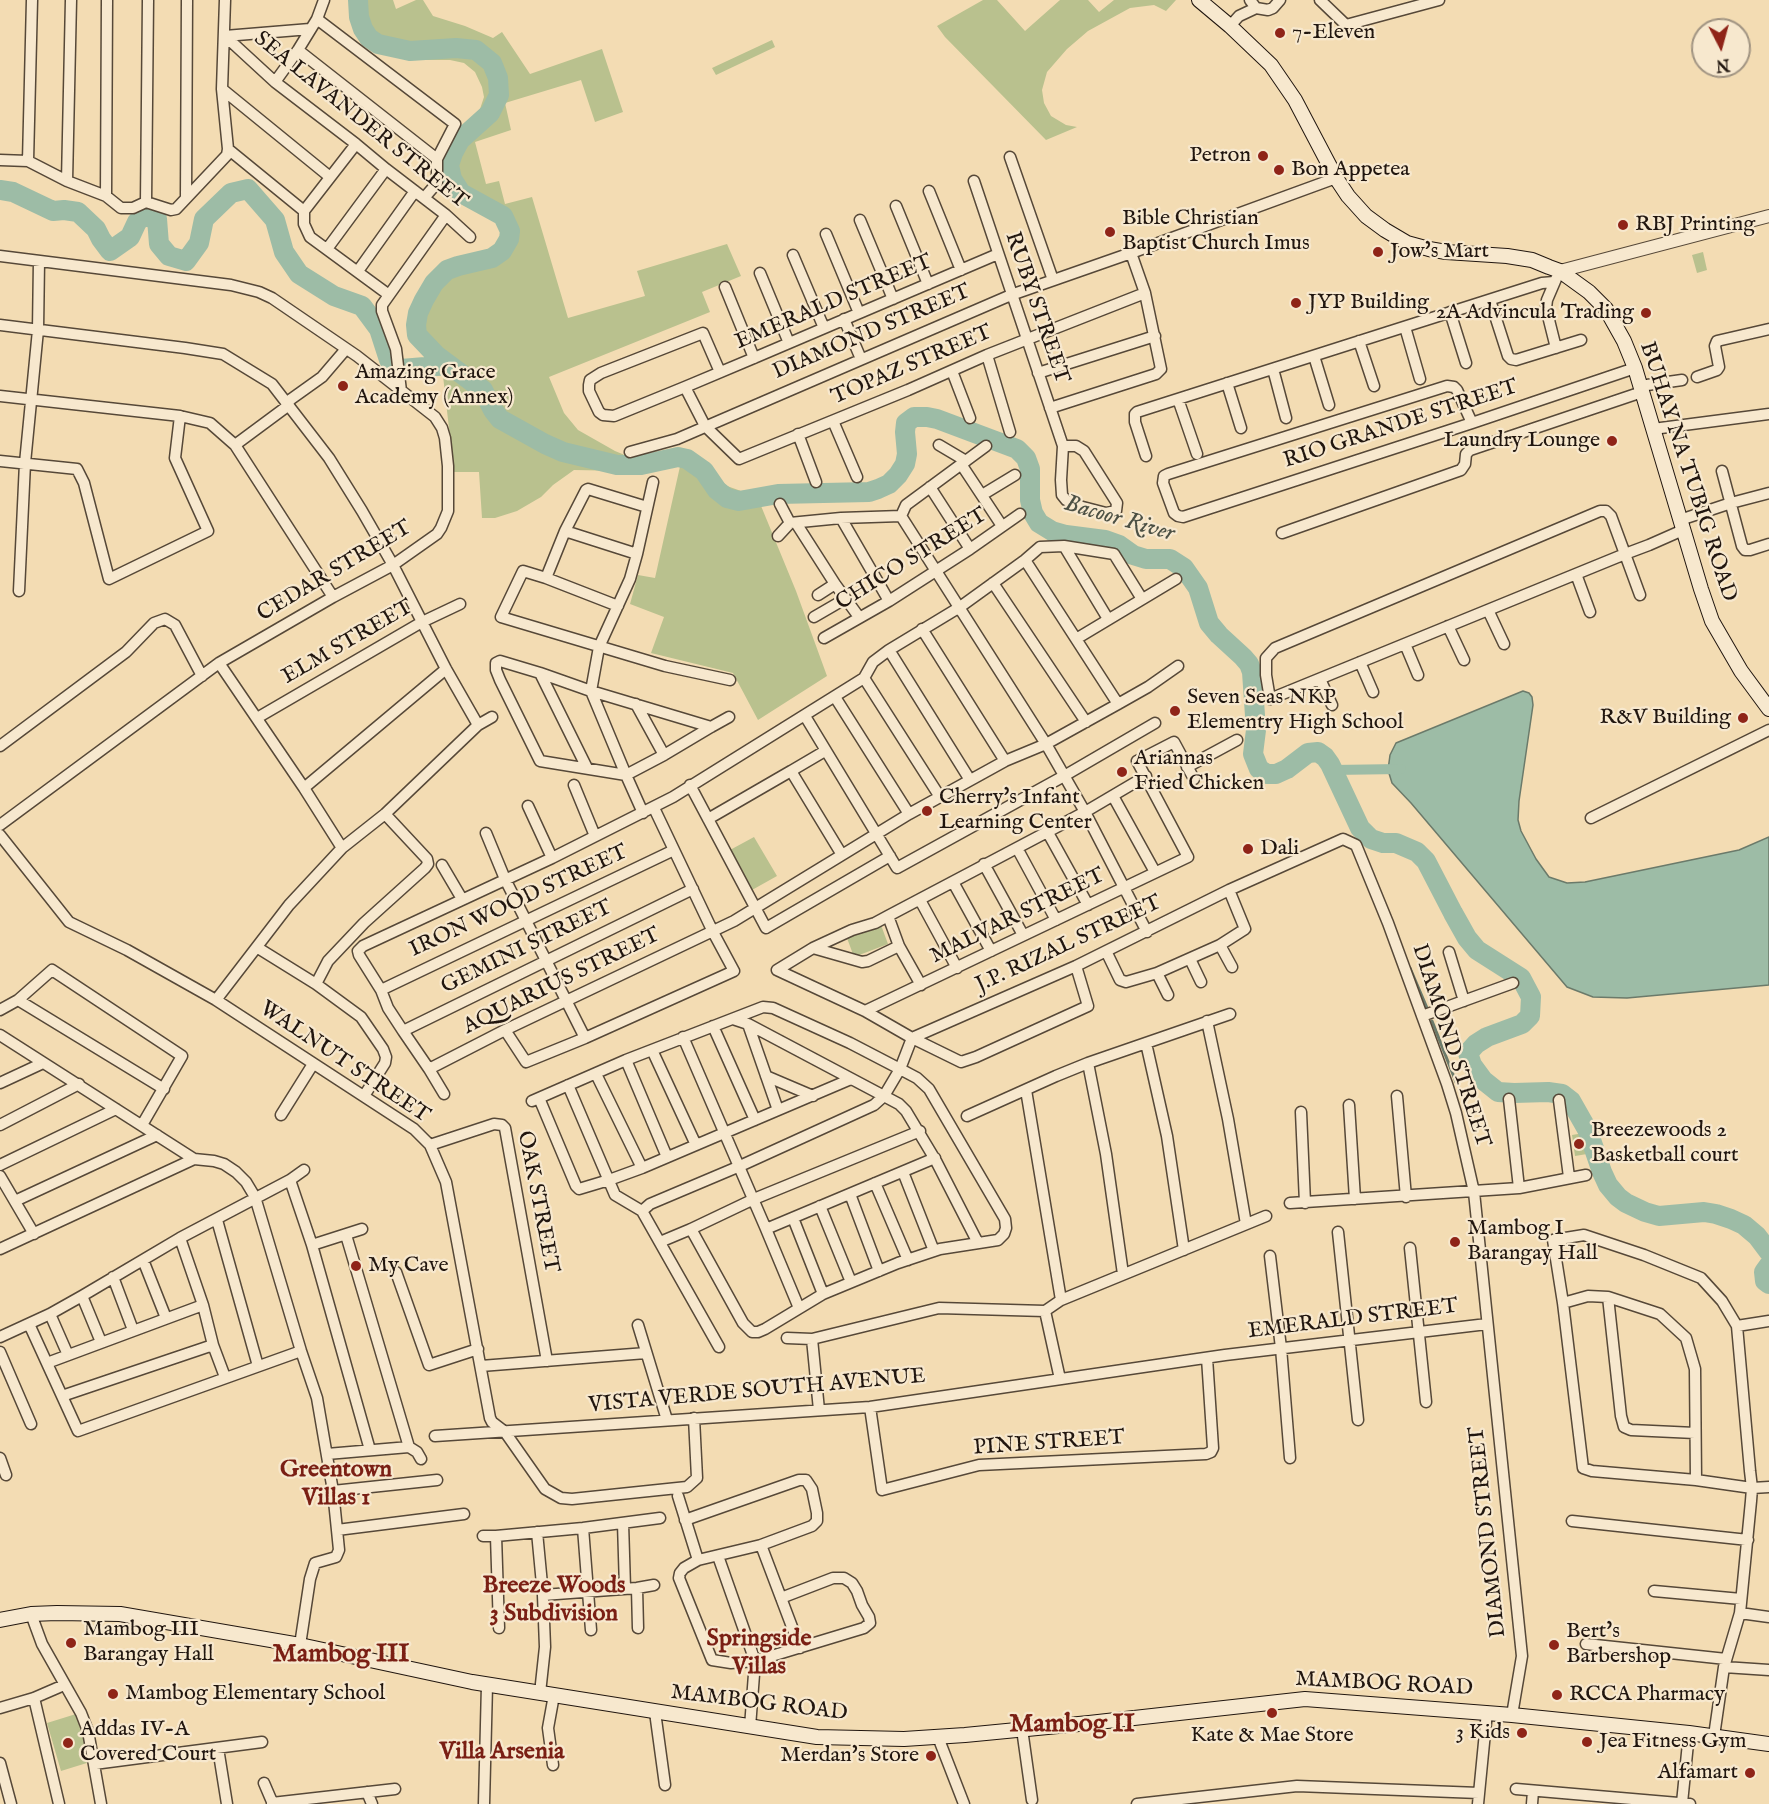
<!DOCTYPE html>
<style>
body{margin:0}
#map{position:relative;width:1769px;height:1804px;overflow:hidden;background:#f3dcb3;font-family:"IM FELL English",serif}
canvas{display:block}
.north{position:absolute;left:1691px;top:18px;width:60px;height:60px;box-sizing:border-box;background:#f7e8ce;border:2px solid #a19482;border-radius:50%;rotate:174deg;font-size:16px;font-weight:700;line-height:24px;text-align:center;color:#21160f}
.north::after{content:'';display:block;margin:auto;width:21px;height:27px;background:#8f2418;clip-path:polygon(50% 0,100% 100%,50% 72%,0 100%)}
</style>
<div id="map">
<canvas width="1769" height="1804"></canvas>
<div class="north">N</div>
</div>
<script>
const context = document.querySelector('canvas').getContext('2d');
context.lineJoin = 'round';
function paint(path, color) {
  context.fillStyle = color;
  context.fill(path, 'evenodd');
}
function poly(rows) {
  const path = new Path2D();
  for (const r of rows) {
    path.moveTo(r[0], r[1]);
    for (let i = 2; i < r.length; i += 2) path.lineTo(r[i], r[i + 1]);
  }
  return path;
}
function strokePath(path, color, width, dash) {
  context.strokeStyle = color;
  context.lineWidth = width;
  context.lineCap = dash ? 'butt' : 'round';
  context.setLineDash(dash || []);
  context.stroke(path);
}
function write(font, color, halo, rows, align = 'center') {
  context.font = font + ' "IM FELL English",serif';
  context.lineWidth = 4.5;
  context.setLineDash([]);
  context.textBaseline = 'middle';
  context.strokeStyle = halo;
  context.fillStyle = color;
  for (const [text, x, y, turn = 0] of rows) {
    context.save();
    context.translate(x, y);
    context.rotate((+turn || 0) * Math.PI / 180);
    context.textAlign = isNaN(turn) ? turn : align;
    if (halo) context.strokeText(text, 0, 0);
    context.fillText(text, 0, 0);
    context.restore();
  }
}
paint(poly([
 [353,0,393,0,396,9,416,0,423,0,433,16,465,26,493,38,502,32,530,74,602,49,623,112,595,122,581,80,505,103,511,130,475,142,486,184,499,181,505,204,532,197,568,318,645,296,637,271,727,244,741,276,702,292,710,312,549,377,564,413,578,430,615,451,632,458,679,448,698,457,727,486,741,491,755,490,759,501,796,591,827,676,758,720,733,673,651,653,664,617,630,604,638,575,655,578,681,462,647,469,625,471,574,470,553,485,541,497,517,511,495,518,482,518,479,472,454,472,442,367,423,345,415,333,412,320,414,309,432,278,443,266,455,261,488,254,500,247,505,240,504,231,500,222,458,194,449,186,444,167,448,149,457,134,480,109,484,97,482,87,475,72,464,63,450,60,411,60,395,56,375,49,357,30,352,12],
 [983,0,997,0,1025,31,1060,0,1088,0,1099,12,1114,0,1176,0,1166,11,1154,5,1130,8,1088,31,1067,49,1047,72,1042,90,1044,103,1051,116,1066,125,1077,127,1046,140,945,37,937,26],
 [772,40,775,47,716,75,712,68],
 [1703,252,1707,270,1697,273,1692,255],
 [754,837,777,876,752,890,730,850],
 [881,925,888,944,854,957,847,938],
 [1584,1133,1587,1154,1575,1156,1572,1135],
 [76,1714,90,1762,61,1771,47,1723]
]), '#b9c18e');
const water = poly([
 [1523,691,1529,693,1532,697,1533,705,1519,801,1518,820,1521,831,1536,859,1549,877,1567,883,1585,882,1739,850,1769,837,1769,985,1627,998,1593,997,1567,987,1411,803,1392,783,1388,770,1390,755,1396,743,1523,691]
]);
paint(water, '#9dbca6');
strokePath(water, '#6b7a6a', 1.5);
strokePath(poly([
 [1410,968,1427,1008],
 [1432,1021,1456,1082]
]), '#6b7a6a', 3);
strokePath(poly([
 [1332,770,1401,769]
]), '#9dbca6', 10);
strokePath(poly([
 [358,0,359,17,363,29,369,38,378,44,410,51,456,48,476,50,492,63,498,78,499,95,490,113,460,140,453,153,449,165,452,179,461,193,503,216,510,231,509,239,502,251,492,258,458,266,447,270,434,283,424,300,418,313,416,325,417,335,436,355,483,390,493,410,500,419,545,444,563,452,617,465,641,465,678,457,687,459,704,471,717,490,727,498,739,501,778,494,869,492,878,489,889,484,898,475,905,464,907,454,905,432,906,423,914,417,927,417,937,419,1017,449,1026,458,1030,469,1030,500,1033,513,1039,523,1052,531,1066,535,1105,540,1119,545,1133,555,1146,559,1170,559,1184,568,1198,588,1209,623,1219,635,1243,657,1249,664,1252,672,1256,730,1253,754,1259,769,1267,774,1276,774,1287,769,1308,753,1318,752,1325,757,1330,764,1360,828,1371,839,1383,843,1396,843,1417,852,1426,861,1453,913,1467,938,1477,950,1521,978,1531,997,1530,1016,1522,1024,1487,1037,1476,1044,1468,1053,1472,1065,1483,1080,1498,1092,1514,1093,1548,1092,1562,1094,1571,1101,1588,1131,1602,1172,1608,1185,1618,1197,1626,1203,1645,1212,1659,1216,1704,1212,1716,1214,1731,1219,1744,1225,1757,1236,1769,1252],
 [0,190,13,192,53,211,64,210,78,212,96,229,101,239,110,251,130,237,137,222,143,216,157,219,159,244,169,256,186,261,199,243,204,219,231,193,248,189,275,220,284,252,299,274,334,296,362,306,379,329,389,360,401,369,449,365],
 [1769,1265,1764,1272,1765,1281,1769,1284]
]), '#9dbca6', 20);
const minor = poly([
 [1250,0,1256,8,1268,10,1273,8,1280,0],
 [1320,0,1346,25,1439,0],
 [317,19,455,124,437,159,437,183,424,198],
 [1230,26,1239,16,1256,8],
 [225,36,275,82,356,144,386,169,446,215,470,237],
 [225,36,310,29],
 [298,50,437,159],
 [275,82,298,50,317,19,324,0],
 [222,89,330,177],
 [228,149,304,211],
 [1010,157,1053,280],
 [0,160,28,161,67,181,106,196,121,208,133,208,146,202],
 [28,161,32,0],
 [67,181,71,0],
 [974,181,1063,446,1061,480,1062,495,1066,500,1075,505,1106,513,1116,511,1117,503,1084,451,1076,446,1063,446],
 [929,191,961,270],
 [106,196,107,0],
 [186,197,187,0],
 [146,202,171,210,176,209,227,155,228,149,222,89,225,0],
 [146,202,148,0],
 [896,206,928,284],
 [304,211,304,224,310,237,389,295],
 [304,211,356,144],
 [860,220,893,299],
 [826,234,859,313],
 [327,249,386,169],
 [793,255,824,328],
 [0,256,231,285,259,292,272,298,357,356,435,417,442,428,445,438,448,466,448,511,441,528,437,534,393,565,333,597,219,663,0,825],
 [358,271,415,191],
 [760,273,789,343],
 [1556,279,1547,300,1546,308,1556,348],
 [725,287,754,358],
 [1490,300,1508,356,1511,359,1516,360,1581,340],
 [1450,312,1466,363],
 [844,319,861,359],
 [0,325,185,348,223,354,272,384,329,458,362,511,393,565,446,669,478,725],
 [1405,327,1420,379],
 [1359,341,1374,386],
 [987,355,1010,432],
 [1314,356,1329,405],
 [1273,369,1286,418],
 [952,371,970,418],
 [720,372,703,333,601,373,590,380,589,385,589,391,599,412,603,415,614,416,685,387,754,358,998,254],
 [1038,373,1155,336],
 [1697,377,1717,370,1719,367,1715,346,1717,341,1769,329],
 [1227,383,1241,428],
 [1640,386,1682,380],
 [685,387,705,426,739,459,908,390,987,355,1145,293],
 [401,391,396,349,382,311,382,305,446,215],
 [0,396,180,416,210,423,235,445,333,597],
 [1178,399,1197,454],
 [287,402,322,377,346,349],
 [1050,408,1156,374,1161,369,1145,293,1131,253],
 [833,421,857,477],
 [1472,423,1457,390,1454,387,1447,386,1168,474,1164,476,1163,483,1174,513,1178,516,1183,517,1472,423,1635,368],
 [1653,429,1769,414],
 [798,434,816,482],
 [235,445,289,405],
 [939,445,966,461],
 [630,452,677,439,1011,295,1131,253,1336,178],
 [1146,456,1135,422,1135,414,1137,412,1542,283,1554,282],
 [0,461,77,469,84,483,109,579,208,531,175,458,180,416],
 [961,464,1002,526],
 [1722,471,1742,546,1745,550,1750,550,1769,544],
 [653,482,637,554,630,579,599,647,591,691,711,727],
 [930,487,970,549],
 [982,495,1015,475],
 [780,504,790,523],
 [901,516,1046,744,1085,812,1147,932],
 [841,518,889,601],
 [1680,520,1731,503,1769,493],
 [796,523,835,584,859,617],
 [565,531,637,554],
 [1282,533,1461,470,1465,464,1466,454,1470,450,1642,392],
 [778,536,790,523,841,518,901,516,906,505,986,446],
 [1064,546,1108,619],
 [1025,560,1118,704],
 [1576,574,1590,612],
 [546,578,523,571,501,617,665,666,730,680],
 [993,583,1086,722],
 [19,591,25,463,38,330,39,261],
 [818,595,835,584],
 [1640,595,1625,554,1611,516,1606,511,1600,511,1275,648,1266,658,1266,675,1270,699,1625,554,1649,545,1683,530],
 [618,606,546,578,565,531,586,490,588,489,647,507],
 [1488,610,1504,644],
 [814,617,845,599],
 [1448,626,1464,660],
 [922,629,1005,761],
 [824,638,889,601,970,549,1020,514],
 [1076,639,1176,579],
 [1405,644,1418,675],
 [889,650,970,780],
 [1360,662,1373,692],
 [219,663,304,788,342,848],
 [540,673,587,768],
 [864,678,940,797],
 [1320,679,1332,705],
 [835,697,909,814],
 [636,704,664,755],
 [805,716,897,868,1064,776,1155,723],
 [257,718,422,622,460,604],
 [0,746,126,652,154,623,165,619,175,625,202,676],
 [1187,767,1237,740],
 [791,771,825,751],
 [574,785,595,836],
 [690,785,766,928,890,856],
 [304,788,446,669],
 [1113,796,1155,872],
 [528,806,552,858],
 [643,813,626,775,591,691,540,673,500,661,496,663,496,670,500,680,540,761,626,775,664,755,711,727,729,717],
 [1591,818,1769,730],
 [708,819,791,771,842,855],
 [1047,831,1088,905],
 [486,833,505,879,585,1038],
 [0,835,69,922,127,950,216,1000,414,1129,430,1145,446,1182,490,1418,492,1422,505,1432,545,1489,561,1498,572,1499,687,1487,697,1478,694,1418],
 [1017,848,1056,920],
 [984,864,1023,935],
 [442,865,462,899],
 [953,882,991,951],
 [693,889,403,1031,388,1008,381,990,359,955,358,951,363,946,552,858,673,797,864,678,873,662,889,650,960,607,1025,560,1040,547,1064,546,1114,554,1142,599],
 [920,900,957,968],
 [888,916,899,946,921,985],
 [1220,945,1232,967],
 [258,948,316,984,361,1017,383,1049,386,1057,385,1063,364,1096],
 [813,948,862,962,868,961,899,946],
 [1106,951,1120,980,1126,982,1157,973,1220,945,1245,929,1229,890],
 [1449,952,1464,1001],
 [1190,959,1201,982],
 [777,970,813,948,852,930,875,923,888,916,1085,812,1146,776],
 [777,970,865,1011,912,1038,961,1062,976,1057,1088,1006,1076,966],
 [1157,973,1168,995],
 [316,984,328,961,364,923,425,868,428,864,427,859,385,814],
 [381,990,674,850],
 [18,1000,164,1089],
 [216,1000,289,905,342,848,385,814,478,725,492,717],
 [0,1010,18,1000,52,970,182,1056,142,1125],
 [865,1011,1188,857,1137,761,1174,742,1194,779],
 [1422,1016,1513,983],
 [733,1019,748,1024,899,1104,906,1111,936,1161,978,1243],
 [1207,1021,1228,1119,1246,1224],
 [748,1024,778,1110],
 [713,1026,755,1120],
 [505,1030,526,1062,585,1038,734,971,713,932,654,808],
 [403,1031,429,1069,444,1094],
 [0,1035,194,1159,214,1161,224,1164,236,1172,246,1182,255,1197,301,1351,317,1398,333,1491,337,1530,339,1550,336,1557,315,1563,310,1579,300,1645],
 [683,1037,766,1229],
 [1146,1043,1167,1136,1184,1250],
 [652,1050,696,1145],
 [626,1060,667,1157],
 [1088,1063,1106,1154,1123,1274],
 [429,1069,505,1030,734,921,909,814,1005,761,1046,744,1118,704,1148,687,1178,666],
 [596,1074,642,1168],
 [766,1076,813,1096],
 [0,1083,43,1063],
 [568,1085,615,1195,642,1211],
 [1026,1090,1061,1300],
 [1397,1096,1406,1197],
 [539,1098,576,1186,579,1189,609,1180,642,1168,851,1079],
 [1509,1099,1519,1188],
 [1559,1100,1569,1177],
 [532,1101,626,1060,763,1007,773,1008,850,1043,900,1069,884,1096,874,1105,740,1166,650,1204,642,1211,719,1347],
 [1349,1105,1355,1199],
 [1301,1112,1305,1203],
 [281,1115,313,1064],
 [967,1116,1056,1076,1088,1063,1230,1014],
 [0,1125,79,1084],
 [430,1145,494,1124,502,1125,505,1128,547,1361],
 [0,1165,116,1109],
 [903,1172,934,1251],
 [0,1176,34,1234],
 [290,1180,312,1245,370,1450],
 [875,1183,908,1260],
 [850,1194,879,1271],
 [15,1201,157,1135],
 [1290,1203,1519,1188,1586,1175],
 [820,1206,851,1282],
 [793,1218,823,1294],
 [217,1220,258,1366],
 [691,1229,743,1323,752,1332,758,1332,765,1329,823,1294,898,1263,940,1249,998,1240,1004,1234,1006,1228,1005,1219,929,1089,917,1078,900,1069,912,1038,1076,966,1229,890,1343,839,1356,845,1388,923,1447,1084,1456,1113,1474,1192,1522,1656,1512,1715],
 [1338,1232,1358,1420],
 [180,1238,203,1305,213,1345,225,1377],
 [660,1242,691,1229,754,1199,920,1131],
 [312,1245,362,1229],
 [1410,1248,1426,1402],
 [0,1249,194,1159],
 [1270,1256,1281,1348,1290,1458],
 [143,1260,166,1318],
 [396,1272,429,1365,478,1349],
 [113,1277,133,1330],
 [82,1296,101,1342],
 [1608,1297,1621,1416,1624,1427,1631,1430,1695,1433],
 [1563,1303,1588,1296,1608,1297,1660,1314,1686,1338,1695,1369,1696,1480],
 [799,1308,766,1229,935,1158],
 [1045,1311,1061,1300,1266,1216],
 [50,1314,68,1355],
 [29,1324,78,1431,301,1351],
 [638,1325,667,1420],
 [1737,1326,1769,1321],
 [0,1337,50,1314,82,1296,180,1238,290,1180,304,1170],
 [787,1338,812,1339],
 [0,1352,31,1424],
 [47,1363,203,1305],
 [481,1366,646,1353],
 [62,1396,213,1345],
 [870,1407,882,1490,979,1465,1206,1454,1211,1452,1213,1448,1207,1358],
 [819,1410,812,1339,939,1308,1045,1311,1060,1379],
 [435,1436,870,1407,1225,1355,1487,1324],
 [409,1447,417,1452,421,1459],
 [327,1454,409,1447,346,1235],
 [0,1458,6,1475],
 [333,1491,437,1480],
 [678,1496,698,1560],
 [685,1520,799,1480,806,1480,812,1489,817,1513,817,1521,812,1526,761,1545,698,1560,684,1568,680,1573,679,1578,712,1660,731,1663,755,1661,864,1628,870,1623,869,1617,862,1605,857,1591,852,1583,844,1578,833,1578,781,1598],
 [1572,1521,1748,1540],
 [623,1523,625,1588],
 [583,1528,591,1630],
 [337,1530,464,1514],
 [537,1532,543,1595,545,1647,540,1693],
 [483,1536,496,1536,583,1528,660,1518],
 [496,1536,499,1628],
 [761,1545,800,1648],
 [718,1556,755,1661,750,1727],
 [637,1588,638,1628],
 [1654,1591,1741,1599],
 [543,1595,637,1588,654,1585],
 [1740,1613,1769,1617],
 [31,1614,42,1644,81,1713,88,1731,101,1804],
 [1586,1644,1726,1659],
 [1724,1667,1769,1670],
 [34,1698,59,1804],
 [0,1708,34,1698,64,1685],
 [655,1712,665,1785],
 [1022,1729,1032,1800],
 [1714,1736,1724,1667,1740,1613,1751,1501,1752,1488,1750,1471,1737,1326,1722,1301,1701,1278,1644,1255,1584,1235,1553,1240,1563,1303,1583,1468,1592,1471,1696,1480,1752,1488,1769,1487],
 [938,1737,964,1804],
 [218,1748,227,1804],
 [0,1763,11,1804],
 [94,1764,262,1742],
 [553,1765,548,1728,554,1695],
 [264,1783,273,1804],
 [1516,1789,1690,1804],
 [367,1792,372,1804],
 [272,1803,395,1789],
 [1682,1803,1689,1733],
 [484,1804,487,1685],
 [1137,1804,1297,1786,1479,1793],
 [1478,1804,1487,1712],
 [1532,1804,1533,1791]
]);
const tertiary = poly([
 [1560,271,1769,216]
]);
const secondary = poly([
 [1199,0,1230,26,1271,65,1295,100,1336,178,1348,196,1366,216,1385,230,1407,243,1429,249,1446,252,1507,256,1532,260,1549,267,1560,271,1589,292,1606,309,1624,341,1635,368,1701,589,1712,621,1741,671,1769,709],
 [0,1620,31,1614,57,1613,120,1614,300,1645,472,1682,817,1737,904,1739,965,1735,1089,1723,1305,1699,1512,1715,1689,1733,1769,1744]
]);
strokePath(minor, '#564838', 13);
strokePath(tertiary, '#564838', 14);
strokePath(secondary, '#21160f', 16);
strokePath(minor, '#f7e8ce', 10);
strokePath(tertiary, '#f7e8ce', 12);
strokePath(secondary, '#f7e8ce', 14);
for (const [x, y, r, color] of [
 [1280,33,6,"#8f2418"],
 [1263,156,6,"#8f2418"],
 [1279,170,6,"#8f2418"],
 [1623,225,6,"#8f2418"],
 [1110,232,6,"#8f2418"],
 [1378,252,6,"#8f2418"],
 [1296,303,6,"#8f2418"],
 [1646,313,6,"#8f2418"],
 [343,386,6,"#8f2418"],
 [1612,441,6,"#8f2418"],
 [1175,711,6,"#8f2418"],
 [1743,718,6,"#8f2418"],
 [1122,772,6,"#8f2418"],
 [927,811,6,"#8f2418"],
 [1248,849,6,"#8f2418"],
 [1579,1144,6,"#8f2418"],
 [1455,1242,6,"#8f2418"],
 [356,1266,6,"#8f2418"],
 [71,1643,6,"#8f2418"],
 [1554,1645,6,"#8f2418"],
 [113,1694,6,"#8f2418"],
 [1557,1695,6,"#8f2418"],
 [1272,1713,6,"#8f2418"],
 [1522,1733,6,"#8f2418"],
 [1587,1742,6,"#8f2418"],
 [68,1743,6,"#8f2418"],
 [931,1756,6,"#8f2418"],
 [1750,1773,6,"#8f2418"]
]) {
  const dot = new Path2D();
  dot.arc(x, y, r, 0, 2 * Math.PI);
  context.fillStyle = color;
  context.fill(dot);
  strokePath(dot, '#f7e8ce', 2);
}
write('22px', '#21160f', '#f7e8ce', [
 ["7-Eleven",1292,33],
 ["Petron",1251,156,"right"],
 ["Bon Appetea",1291,170],
 ["Bible Christian",1122,219],
 ["Baptist Church Imus",1122,244],
 ["RBJ Printing",1635,225],
 ["Jow's Mart",1390,252],
 ["JYP Building",1308,303],
 ["2A Advincula Trading",1634,313,"right"],
 ["Amazing Grace",355,373],
 ["Academy (Annex)",355,398],
 ["Laundry Lounge",1600,441,"right"],
 ["Seven Seas NKP",1187,698],
 ["Elementry High School",1187,723],
 ["R&V Building",1731,718,"right"],
 ["Ariannas",1134,759],
 ["Fried Chicken",1134,784],
 ["Cherry's Infant",939,798],
 ["Learning Center",939,823],
 ["Dali",1260,849],
 ["Breezewoods 2",1591,1131],
 ["Basketball court",1591,1156],
 ["Mambog I",1467,1229],
 ["Barangay Hall",1467,1254],
 ["My Cave",368,1266],
 ["Mambog III",83,1630],
 ["Barangay Hall",83,1655],
 ["Bert's",1566,1632],
 ["Barbershop",1566,1657],
 ["Mambog Elementary School",125,1694],
 ["RCCA Pharmacy",1569,1695],
 ["Addas IV-A",80,1730],
 ["Covered Court",80,1755],
 ["3 Kids",1510,1733,"right"],
 ["Kate & Mae Store",1272,1736,"center"],
 ["Jea Fitness Gym",1599,1742],
 ["Merdan's Store",919,1756,"right"],
 ["Alfamart",1738,1773,"right"]
], 'left');
write('22px', '#21160f', '#f7e8ce', [
 ["SEA LAVANDER STREET",360,121,39],
 ["EMERALD STREET",834,303,-23],
 ["RUBY STREET",1036,308,71],
 ["DIAMOND STREET",872,333,-23],
 ["TOPAZ STREET",912,366,-23],
 ["RIO GRANDE STREET",1401,425,-18],
 ["BUHAY NA TUBIG ROAD",1687,472,72],
 ["CHICO STREET",912,560,-32],
 ["CEDAR STREET",335,572,-31],
 ["ELM STREET",348,643,-30],
 ["IRON WOOD STREET",519,902,-25],
 ["MALVAR STREET",1018,917,-26],
 ["J.P. RIZAL STREET",1069,945,-25],
 ["GEMINI STREET",527,948,-26],
 ["AQUARIUS STREET",562,982,-26],
 ["DIAMOND STREET",1450,1046,72],
 ["WALNUT STREET",344,1063,34],
 ["OAK STREET",537,1202,79],
 ["EMERALD STREET",1353,1320,-7],
 ["VISTA VERDE SOUTH AVENUE",757,1392,-5],
 ["PINE STREET",1049,1444,-4],
 ["DIAMOND STREET",1489,1532,-96],
 ["MAMBOG ROAD",1384,1685,3],
 ["MAMBOG ROAD",759,1704,7]
]);
write('italic 24px', '#4c5044', '#f7e8ce', [
 ["Bacoor River",1119,520,16]
]);
write('bold 24px', '#7a1f14', '#f7e8ce', [
 ["Greentown",336,1471],
 ["Villas 1",336,1499],
 ["Breeze Woods",554,1587],
 ["3 Subdivision",554,1615],
 ["Springside",759,1640],
 ["Villas",759,1668],
 ["Villa Arsenia",502,1753]
]);
write('bold 26px', '#7a1f14', '#f7e8ce', [
 ["Mambog III",341,1656],
 ["Mambog II",1072,1726]
]);
</script>
